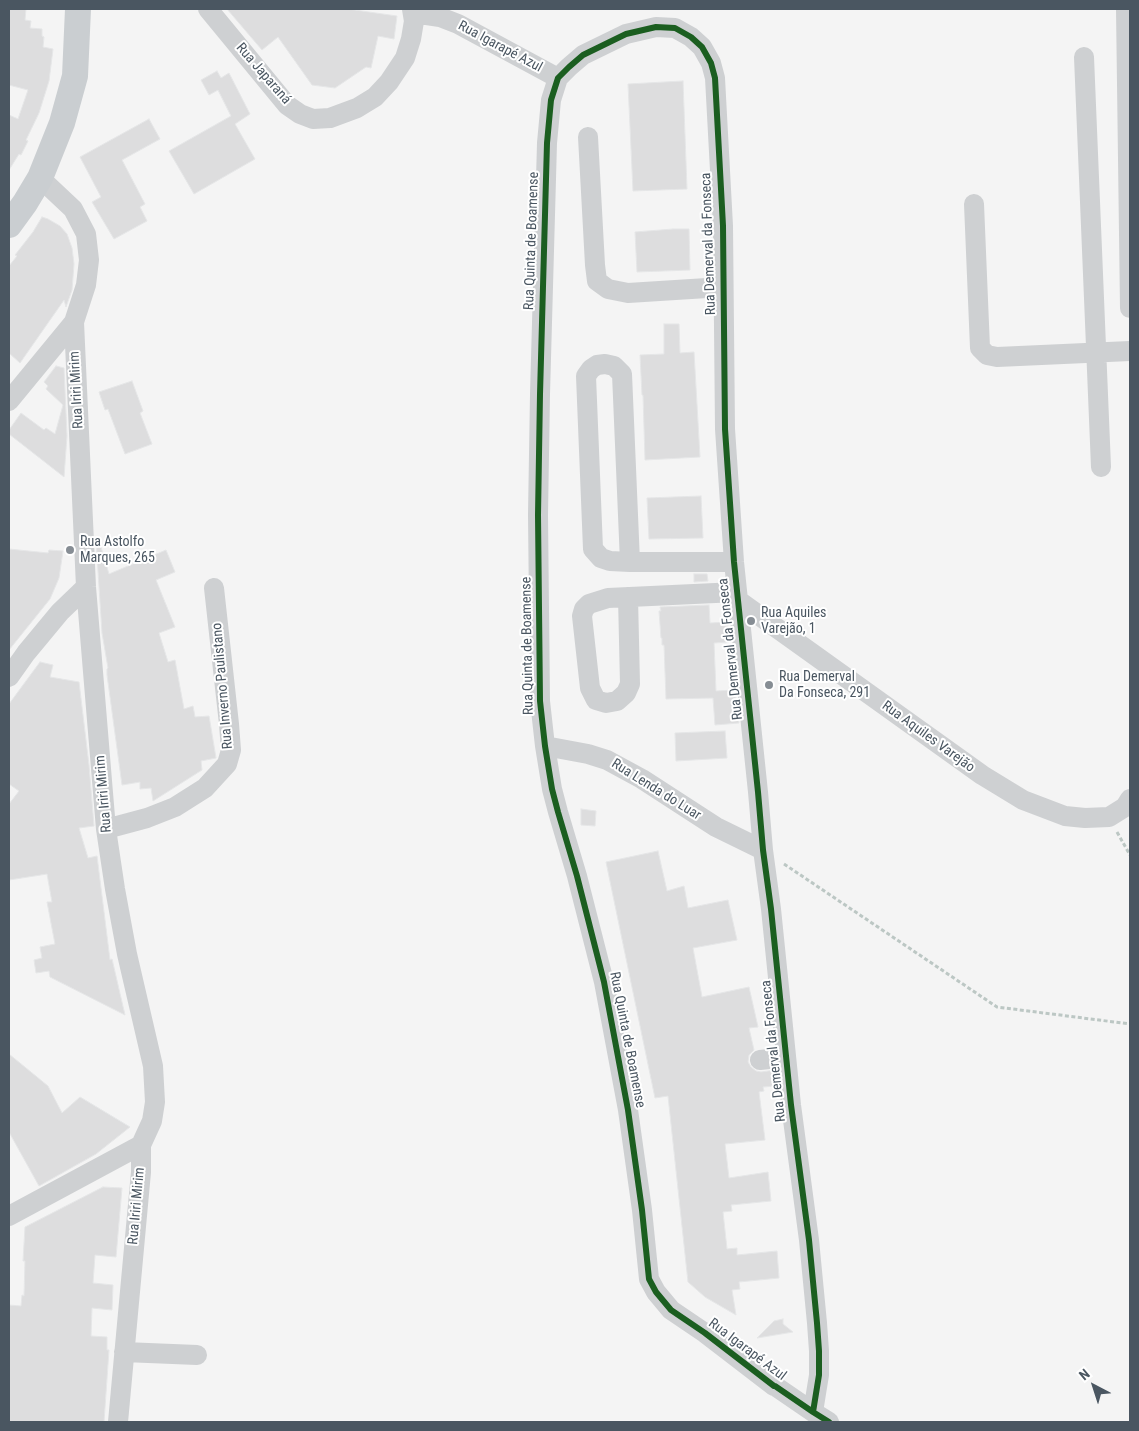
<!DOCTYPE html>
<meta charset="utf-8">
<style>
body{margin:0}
#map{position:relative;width:1139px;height:1431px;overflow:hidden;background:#f4f4f4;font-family:"Roboto Condensed",sans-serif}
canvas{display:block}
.frame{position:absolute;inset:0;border:10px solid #4a5661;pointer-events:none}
.north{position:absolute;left:1069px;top:1361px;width:50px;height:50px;-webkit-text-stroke:4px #fff;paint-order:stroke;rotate:320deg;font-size:14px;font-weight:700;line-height:20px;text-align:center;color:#4a5661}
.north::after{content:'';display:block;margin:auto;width:18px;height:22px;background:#4a5661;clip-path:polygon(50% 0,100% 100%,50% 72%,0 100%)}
</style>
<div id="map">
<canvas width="1139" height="1431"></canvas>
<div class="frame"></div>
<div class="north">N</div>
</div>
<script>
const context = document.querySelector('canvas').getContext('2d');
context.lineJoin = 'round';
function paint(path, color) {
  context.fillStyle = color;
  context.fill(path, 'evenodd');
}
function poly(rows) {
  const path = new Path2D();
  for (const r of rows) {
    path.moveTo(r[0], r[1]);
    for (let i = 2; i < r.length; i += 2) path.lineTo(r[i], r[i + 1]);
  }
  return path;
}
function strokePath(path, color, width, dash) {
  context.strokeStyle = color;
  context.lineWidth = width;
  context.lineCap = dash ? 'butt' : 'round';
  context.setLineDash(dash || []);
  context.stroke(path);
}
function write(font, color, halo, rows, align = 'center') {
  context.font = font + ' "Roboto Condensed",sans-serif';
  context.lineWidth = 4;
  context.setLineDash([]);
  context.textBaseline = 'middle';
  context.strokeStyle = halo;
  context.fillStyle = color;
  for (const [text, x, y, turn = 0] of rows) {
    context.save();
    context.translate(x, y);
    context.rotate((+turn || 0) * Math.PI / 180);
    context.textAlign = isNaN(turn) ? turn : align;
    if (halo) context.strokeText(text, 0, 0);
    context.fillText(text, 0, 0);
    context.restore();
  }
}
const building = poly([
 [9,9,26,9,25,20,31,21,30,28,42,29,42,36,44,37,43,47,53,49,49,81,39,113,26,140,28,141,21,155,19,154,9,170,9,115,18,119,28,90,9,85,9,9],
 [227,9,348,9,397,16,394,39,378,36,371,68,366,67,335,88,312,85,278,37,262,50,227,9],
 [217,71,221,78,229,73,250,114,235,124,255,159,194,194,169,151,231,116,218,90,209,95,201,80,217,71],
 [683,81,687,189,633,191,628,84,683,81],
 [149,119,160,139,122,160,145,204,140,207,147,221,114,239,92,202,101,197,80,157,149,119],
 [42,217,48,219,60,226,67,234,72,248,74,264,72,290,66,307,64,300,20,363,9,353,9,266,17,256,15,255,33,232,42,217],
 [673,229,689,229,690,270,637,272,635,232,673,229],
 [664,324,679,324,680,353,694,352,700,457,645,460,643,395,642,395,640,355,664,354,664,324],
 [56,366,64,368,67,436,64,477,9,434,9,430,21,413,44,430,46,428,55,434,63,405,46,389,48,386,44,382,56,366],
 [132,381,143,411,140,413,152,444,125,454,108,409,105,410,99,392,132,381],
 [701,496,703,538,649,539,647,498,701,496],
 [96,540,99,540,109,574,166,550,175,572,156,580,175,627,159,633,168,662,175,660,184,709,193,706,195,717,209,716,216,758,201,761,202,770,153,801,151,788,140,789,140,782,122,785,107,675,107,669,108,668,102,633,96,540],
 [9,549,48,553,49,550,63,551,59,578,50,599,9,650,9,549],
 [694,574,707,574,708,581,694,582,694,574],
 [709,605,710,623,728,622,729,642,714,643,716,691,735,690,739,723,715,725,713,698,666,699,664,645,662,645,662,638,661,638,659,611,661,611,660,607,709,605],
 [40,662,53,665,50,677,79,682,89,765,94,826,79,828,88,858,97,856,110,960,112,959,125,1015,50,977,49,971,36,973,34,960,42,958,40,947,55,944,47,902,52,902,47,874,9,880,9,804,19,791,9,784,9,704,40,662],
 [725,731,727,758,676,761,675,733,725,731],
 [581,809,596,811,595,826,581,825,581,809],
 [658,851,667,891,684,886,688,908,728,900,737,940,693,948,702,997,749,987,758,1027,749,1028,754,1050,749,1055,748,1062,751,1067,756,1071,761,1072,775,1070,777,1086,763,1087,764,1091,759,1092,765,1140,725,1144,729,1178,768,1172,771,1201,731,1205,732,1211,723,1212,727,1249,737,1248,737,1255,777,1251,779,1278,739,1282,740,1289,732,1290,736,1315,705,1297,688,1282,668,1096,655,1098,606,862,658,851],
 [9,1054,48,1086,62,1113,80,1097,130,1127,96,1154,39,1186,9,1132,9,1054],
 [103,1187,122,1188,116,1257,95,1255,93,1283,113,1285,112,1310,92,1308,91,1336,107,1337,107,1350,109,1350,104,1422,9,1422,9,1305,21,1306,22,1295,24,1296,25,1261,23,1261,25,1227,103,1187],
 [783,1319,783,1324,793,1332,757,1338,774,1321,783,1319]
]);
paint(building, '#ddddde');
strokePath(building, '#e5e6e7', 1);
strokePath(poly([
 [1117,832,1130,855],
 [784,864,997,1007,1130,1024]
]), '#bcc7c4', 3, [4, 2.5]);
strokePath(poly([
 [208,9,287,105,300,114,313,119,330,118,357,108,375,97,389,82,405,58,411,39,414,21,412,9],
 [1126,9,1130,308],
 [413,13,440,17,458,24,558,78],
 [1084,57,1101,467],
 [588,137,595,265,597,281,608,289,628,293,723,287],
 [40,178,73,209,86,234,89,260,86,285,74,322,86,587,106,829,115,889,127,954,153,1066,155,1102,152,1121,141,1145,141,1172,118,1422],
 [974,204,980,348,987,355,997,357,1130,351],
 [9,401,74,322],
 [630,562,610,561,601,558,593,549,586,376,591,369,597,365,605,364,614,366,622,374,630,562,734,562],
 [628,597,630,684,626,693,617,701,606,703,596,700,590,688,582,616,584,609,589,604,608,598,737,592],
 [739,601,982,775,1023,800,1065,816,1085,818,1109,817,1125,807,1130,799],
 [9,677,26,653,60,612,86,587],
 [545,746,588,754,607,760,642,779,716,827,763,850],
 [106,829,147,818,175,807,205,788,227,764,231,750,229,724,214,588],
 [760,1060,786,1057],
 [9,1216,141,1145],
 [124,1352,197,1355],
 [813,1412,819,1375,819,1351,817,1323,809,1240,791,1105,771,909,763,850,758,792,734,562,725,429,723,226,715,78,711,63,702,47,691,37,675,28,656,27,626,34,583,55,569,67,558,78,551,100,547,143,540,394,538,515,540,701,545,746,552,789,558,812,577,876,604,982,628,1110,642,1210,649,1279,656,1292,671,1310,705,1333,774,1386,775,1386,813,1412,829,1422]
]), '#ced0d2', 20);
strokePath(poly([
 [9,225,25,203,40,178,62,123,75,76,78,9]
]), '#caced1', 26);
strokePath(poly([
 [813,1412,819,1375,819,1351,817,1323,809,1240,791,1105,771,909,763,850,758,792,734,562,725,429,723,226,715,78,711,63,702,47,691,37,675,28,656,27,626,34,583,55,569,67,558,78,551,100,547,143,540,394,538,515,540,701,545,746,552,789,558,812,577,876,604,982,628,1110,642,1210,649,1279,656,1292,671,1310,705,1333,774,1386,775,1386,813,1412,829,1422]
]), '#1b5e20', 6);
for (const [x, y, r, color] of [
 [70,550,5,"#868d94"],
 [751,621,5,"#868d94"],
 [769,685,5,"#868d94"]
]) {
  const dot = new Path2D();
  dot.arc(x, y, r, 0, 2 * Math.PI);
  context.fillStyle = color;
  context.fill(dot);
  strokePath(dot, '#fff', 2);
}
write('14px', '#4a5661', '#fff', [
 ["Rua Igarapé Azul",500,47,28],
 ["Rua Japaraná",263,74,49],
 ["Rua Quinta de Boamense",532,241,-88],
 ["Rua Demerval da Fonseca",709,244,-92],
 ["Rua Iriri Mirim",77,390,-93],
 ["Rua Quinta de Boamense",528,646,-91],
 ["Rua Demerval da Fonseca",731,649,-96],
 ["Rua Inverno Paulistano",223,686,-95],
 ["Rua Aquiles Varejão",928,737,36],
 ["Rua Lenda do Luar",656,790,32],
 ["Rua Iriri Mirim",104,794,-95],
 ["Rua Quinta de Boamense",627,1040,79],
 ["Rua Demerval da Fonseca",774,1051,-96],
 ["Rua Iriri Mirim",137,1206,-85],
 ["Rua Igarapé Azul",747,1350,37]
]);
write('14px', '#4a5661', '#fff', [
 ["Rua Astolfo",80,542],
 ["Marques, 265",80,558],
 ["Rua Aquiles",761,613],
 ["Varejão, 1",761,629],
 ["Rua Demerval",779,677],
 ["Da Fonseca, 291",779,693]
], 'left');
</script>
